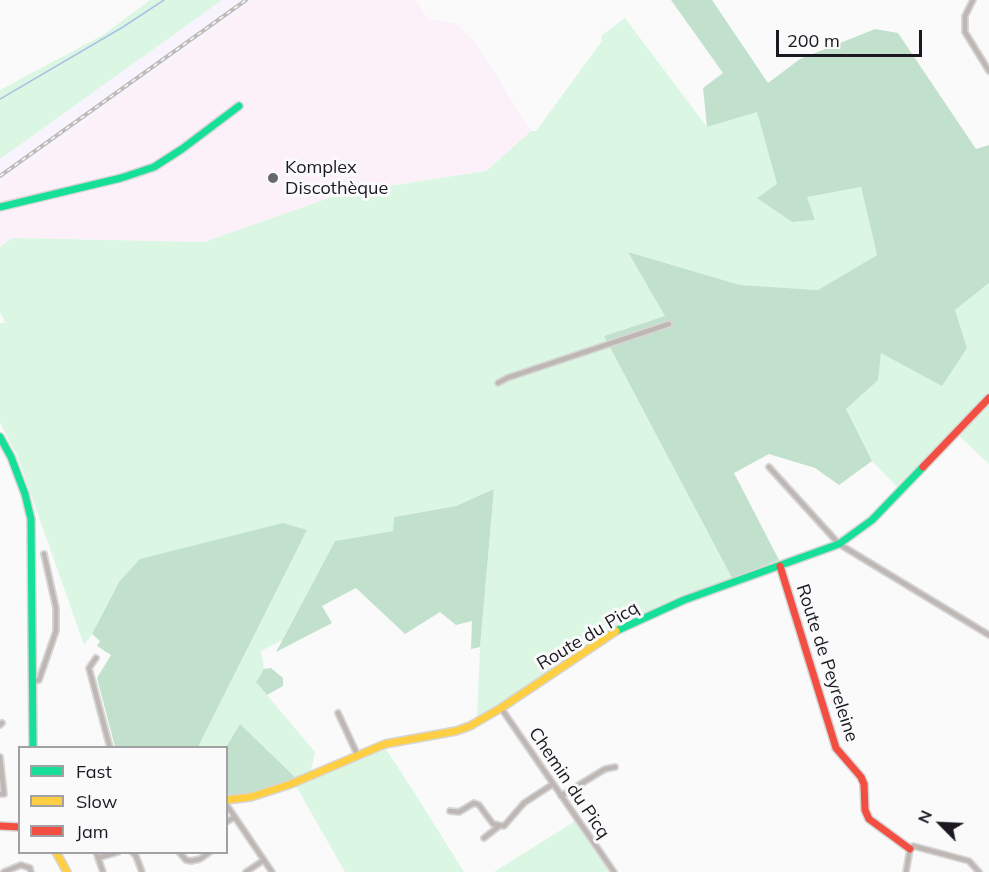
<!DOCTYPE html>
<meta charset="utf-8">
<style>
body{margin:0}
#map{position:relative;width:989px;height:872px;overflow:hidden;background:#fafafa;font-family:Mulish,sans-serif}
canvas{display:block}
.legend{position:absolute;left:18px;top:746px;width:210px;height:108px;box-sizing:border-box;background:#fafafa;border:2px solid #a1a0a4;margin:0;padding:8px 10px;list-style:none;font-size:18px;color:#1b1822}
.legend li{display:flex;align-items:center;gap:12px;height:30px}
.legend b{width:30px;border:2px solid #a1a0a4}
.north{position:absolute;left:911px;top:794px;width:60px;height:60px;-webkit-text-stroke:4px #fafafa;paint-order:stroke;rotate:294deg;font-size:16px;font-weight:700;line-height:24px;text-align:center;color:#1b1822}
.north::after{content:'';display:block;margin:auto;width:21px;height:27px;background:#1b1822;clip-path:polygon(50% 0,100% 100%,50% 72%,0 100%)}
.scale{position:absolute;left:776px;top:30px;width:146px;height:27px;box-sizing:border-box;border:3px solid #1b1822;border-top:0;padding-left:8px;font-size:18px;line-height:21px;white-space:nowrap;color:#1b1822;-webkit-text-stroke:4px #fafafa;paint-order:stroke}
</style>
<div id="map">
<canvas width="989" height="872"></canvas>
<ul class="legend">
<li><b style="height:8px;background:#16e098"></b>Fast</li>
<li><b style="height:8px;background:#ffcf43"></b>Slow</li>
<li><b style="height:8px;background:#f24e42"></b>Jam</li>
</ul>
<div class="north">N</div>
<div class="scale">200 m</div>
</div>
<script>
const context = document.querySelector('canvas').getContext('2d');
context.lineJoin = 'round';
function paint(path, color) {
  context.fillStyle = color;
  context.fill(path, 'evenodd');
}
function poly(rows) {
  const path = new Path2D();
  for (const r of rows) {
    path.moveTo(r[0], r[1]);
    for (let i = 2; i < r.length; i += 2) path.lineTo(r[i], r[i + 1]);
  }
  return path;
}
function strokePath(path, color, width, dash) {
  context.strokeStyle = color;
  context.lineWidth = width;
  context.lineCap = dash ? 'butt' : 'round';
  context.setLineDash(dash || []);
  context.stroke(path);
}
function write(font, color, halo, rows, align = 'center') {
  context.font = font + ' Mulish,sans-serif';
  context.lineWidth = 6;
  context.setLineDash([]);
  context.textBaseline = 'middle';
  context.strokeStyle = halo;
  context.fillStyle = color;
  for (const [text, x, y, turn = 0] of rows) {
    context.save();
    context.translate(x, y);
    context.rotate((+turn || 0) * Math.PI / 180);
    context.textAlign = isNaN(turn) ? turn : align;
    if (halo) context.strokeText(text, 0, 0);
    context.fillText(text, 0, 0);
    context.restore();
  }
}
paint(poly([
 [254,0,416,0,428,19,456,23,475,42,531,131,486,171,343,193,204,242,12,238,0,247,0,183]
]), '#fdf1f9');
paint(poly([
 [222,0,254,0,0,183,0,159]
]), '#f7f4fd');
paint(poly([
 [150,0,222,0,0,159,0,90,103,35],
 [625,18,707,127,757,111,777,184,758,198,792,222,815,220,806,197,861,187,877,255,818,290,740,285,628,252,666,316,604,336,732,578,624,622,477,719,480,647,494,489,456,506,394,517,393,531,335,541,282,640,261,651,264,669,256,682,315,752,311,771,296,778,240,724,226,747,198,747,307,530,119,582,92,634,84,645,17,455,0,423,0,323,5,323,0,312,0,247,12,238,204,242,343,193,486,171,531,131,536,131,602,41,601,36],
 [989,283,989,464,958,435,899,489,872,461,846,409,877,380,881,352,967,348,955,310],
 [386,749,414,792,464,872,345,872,296,786],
 [580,818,587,827,609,872,494,872]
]), '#dbf7e3');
paint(poly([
 [671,0,712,0,768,83,800,59,875,29,898,33,976,149,989,145,989,283,955,310,967,348,942,386,881,353,878,380,846,409,872,461,839,485,815,468,769,454,734,473,779,560,732,578,604,336,665,316,628,252,740,285,818,290,877,255,861,187,807,197,815,220,792,222,757,198,777,184,757,112,707,127,703,88,723,73],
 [494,489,480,647,471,649,472,621,456,625,440,612,405,634,356,588,322,606,332,623,276,652,335,541,393,531,394,517,456,506],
 [283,523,307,530,198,747,115,747,97,678,111,655,97,646,100,641,92,634,119,582,140,559],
 [271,668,283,678,283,686,267,695,256,682,264,669],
 [240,724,296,778,253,793,227,796,226,747]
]), '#c2e1cc');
strokePath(poly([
 [0,99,123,27,164,0]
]), '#a9c1e4', 1.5);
const street = poly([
 [973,0,965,16,965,32,989,71],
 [498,383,507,378,669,324],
 [769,467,839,544,989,635],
 [96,658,89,668,110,748],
 [33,681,39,680,56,631,56,608,44,554],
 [501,708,614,872],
 [338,713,358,756],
 [0,725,2,723],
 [0,757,4,794,0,794],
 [561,796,605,769,615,767],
 [226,804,272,872],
 [450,811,459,812,474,803,479,805,493,824,504,826,524,803,553,784],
 [226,822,235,817],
 [484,838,498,827],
 [96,852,103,872],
 [132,852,136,856,142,872],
 [179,852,186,860,191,861,200,859,210,852],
 [98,858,118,852],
 [4,872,21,865,30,868,31,872],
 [246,872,264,860],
 [906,872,910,849,913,846,969,861,979,872]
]);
const fast = poly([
 [0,207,121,178,154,167,182,149,239,106],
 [0,437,11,457,25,494,31,519,33,748],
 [616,631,684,600,839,544,872,520,923,467]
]);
const slow = poly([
 [226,800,251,797,291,784,385,744,456,731,470,726,501,708,616,631],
 [56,852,67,872]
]);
const jam = poly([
 [923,467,989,398],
 [780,566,836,748,861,777,864,784,865,810,869,819,910,849],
 [0,826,20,827]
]);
strokePath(street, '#d6d6d7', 8);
strokePath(fast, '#d6d6d7', 10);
strokePath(slow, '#d6d6d7', 10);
strokePath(jam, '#d6d6d7', 10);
strokePath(street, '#beb7b4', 4.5);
strokePath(fast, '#16e098', 7);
strokePath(slow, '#ffcf43', 7);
strokePath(jam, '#f24e42', 7);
const rail = poly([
 [0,176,246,0]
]);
strokePath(rail, '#bebbba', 4);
strokePath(rail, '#fafafa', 1.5, [4.5]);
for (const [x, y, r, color] of [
 [273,178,6,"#69676e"]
]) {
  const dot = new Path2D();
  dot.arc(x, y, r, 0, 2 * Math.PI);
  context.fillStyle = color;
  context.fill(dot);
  strokePath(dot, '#fafafa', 2);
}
write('18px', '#1b1822', '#fafafa', [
 ["Komplex",285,168],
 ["Discothèque",285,189]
], 'left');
write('18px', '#1b1822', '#fafafa', [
 ["Route du Picq",588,636,-31],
 ["Route de Peyreleine",827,663,72],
 ["Chemin du Picq",569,783,56]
]);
</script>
